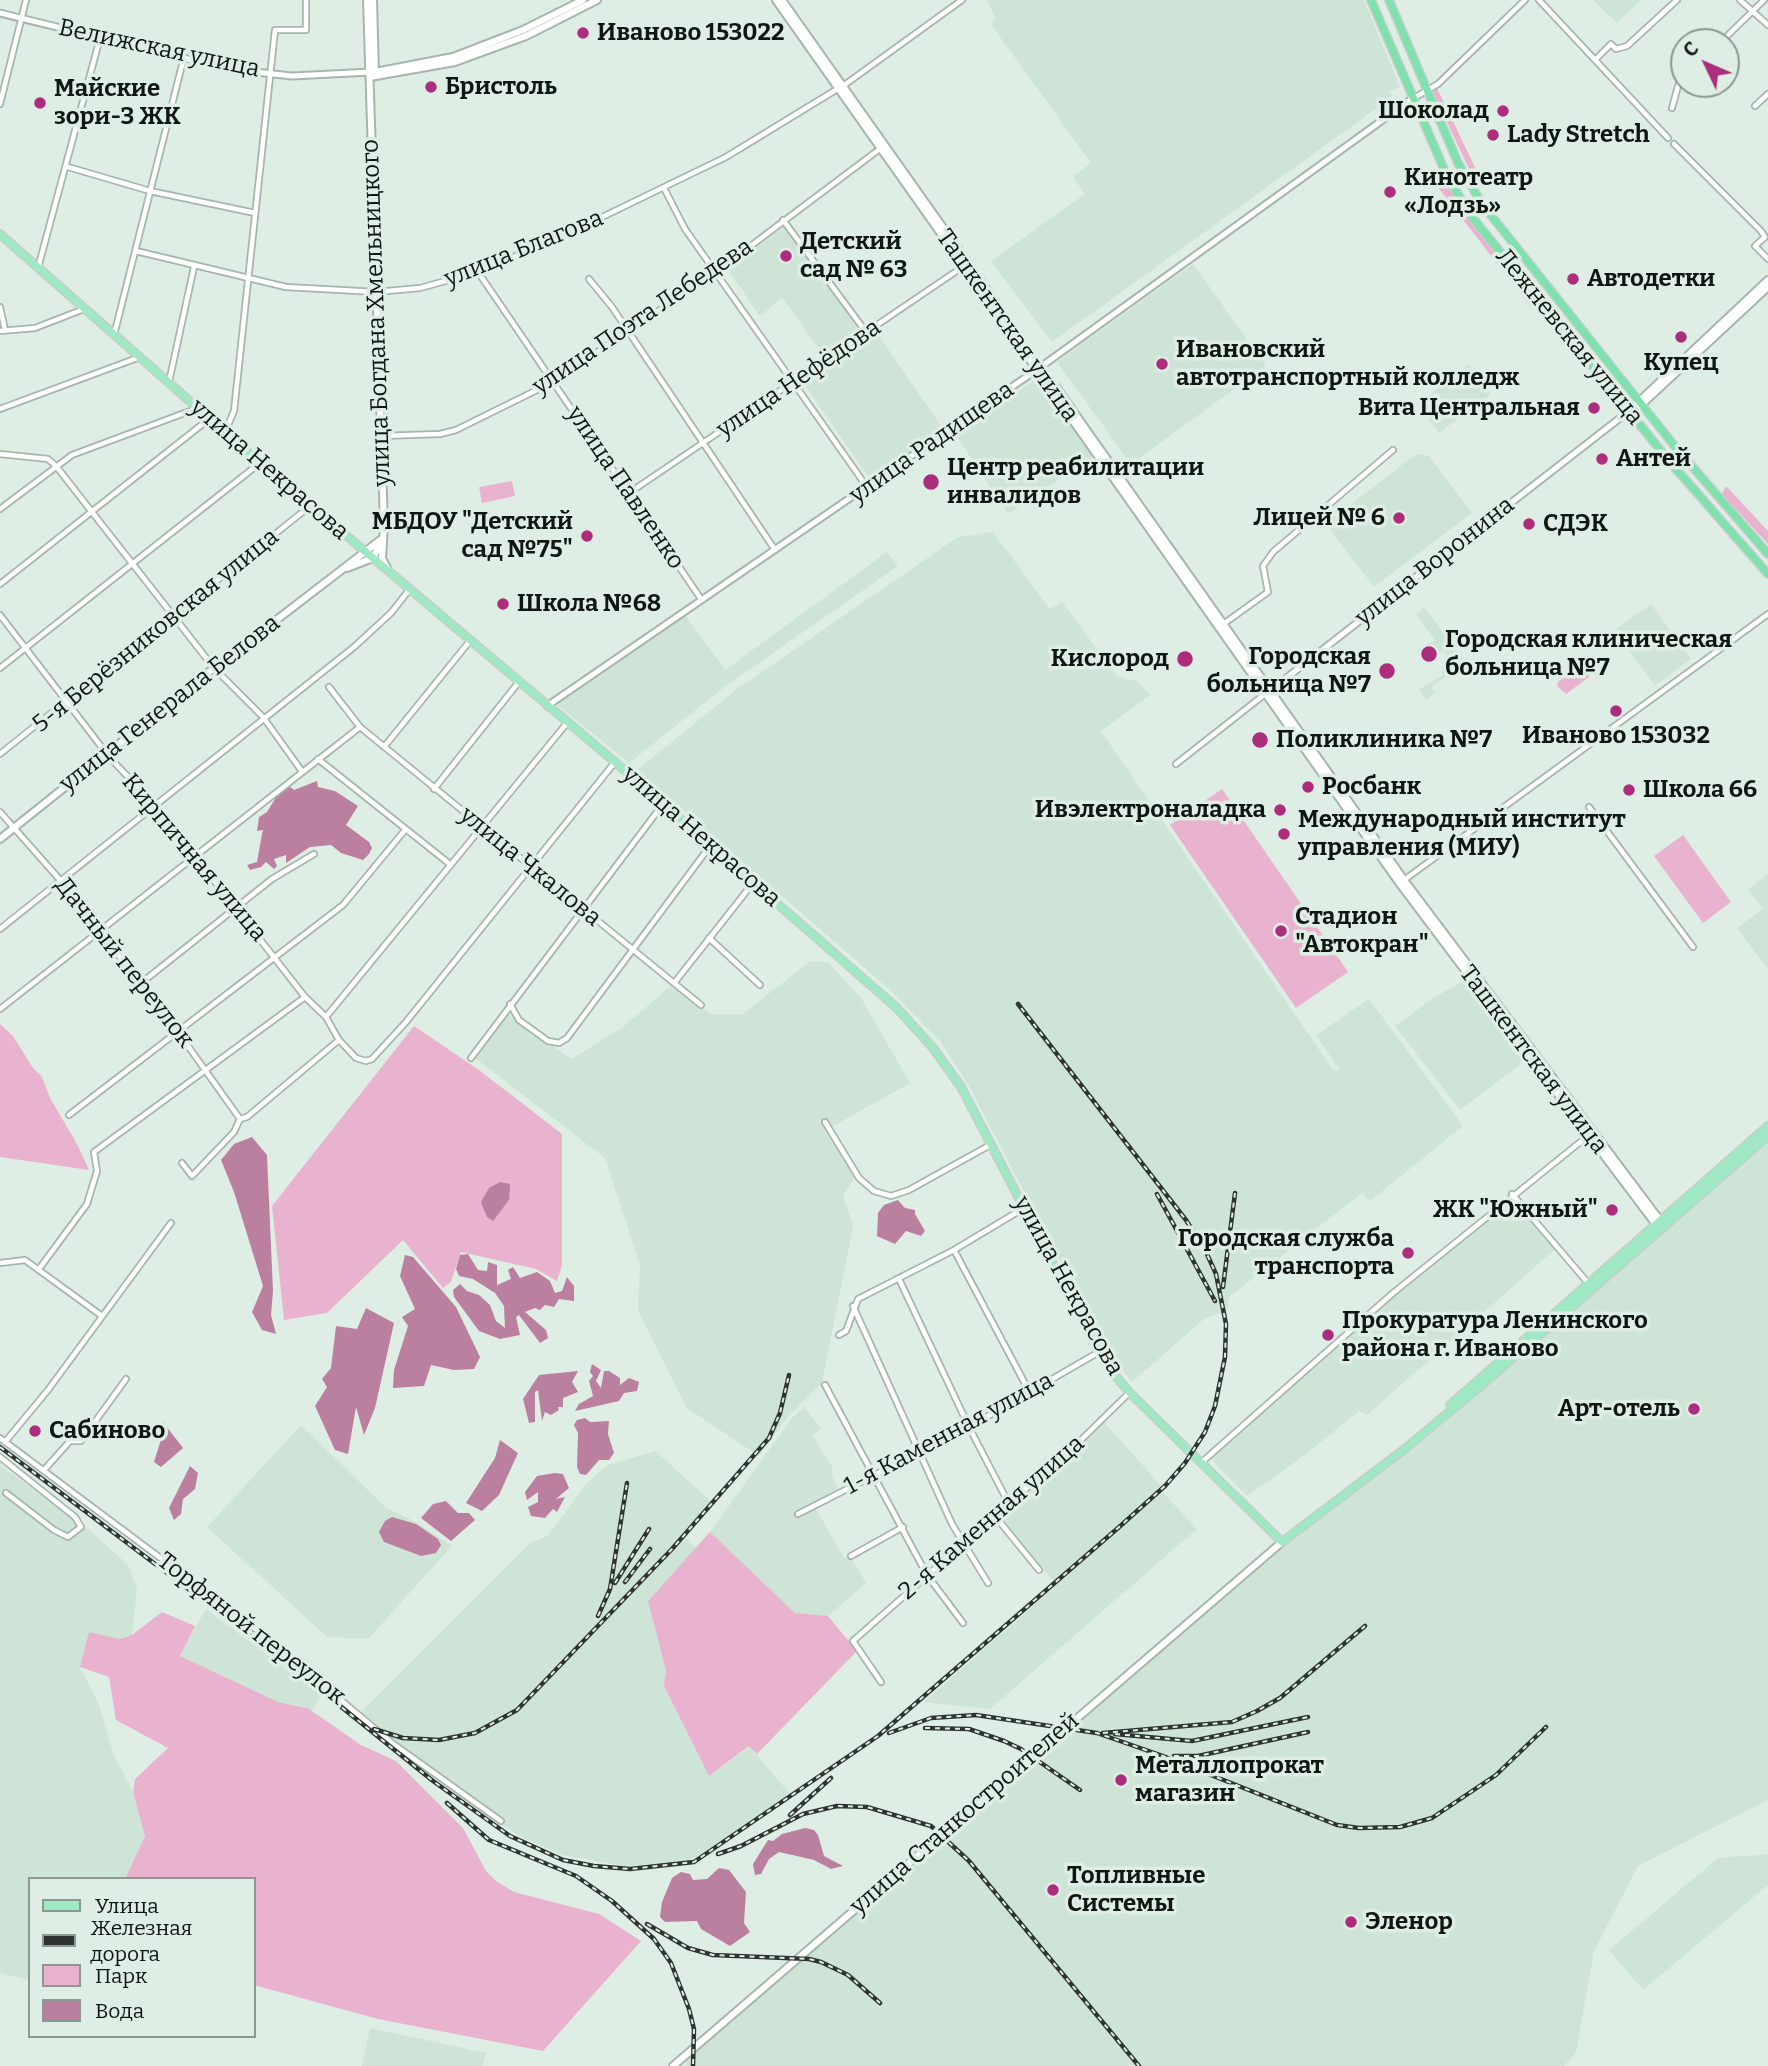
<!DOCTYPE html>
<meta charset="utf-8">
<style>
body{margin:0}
#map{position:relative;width:1768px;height:2066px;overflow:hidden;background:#dfeee4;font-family:Bitter,serif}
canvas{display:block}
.legend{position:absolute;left:28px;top:1877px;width:228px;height:161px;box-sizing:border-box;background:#dfeee4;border:2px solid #8c9890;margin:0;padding:9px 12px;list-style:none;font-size:21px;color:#101613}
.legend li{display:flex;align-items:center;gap:14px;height:35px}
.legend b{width:35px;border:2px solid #8c9890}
.north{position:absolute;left:1670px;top:28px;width:70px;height:70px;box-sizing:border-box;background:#dfeee4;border:2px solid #8c9890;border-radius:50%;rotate:314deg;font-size:19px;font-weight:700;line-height:28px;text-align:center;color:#101613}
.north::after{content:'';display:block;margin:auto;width:24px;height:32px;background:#ac2d7c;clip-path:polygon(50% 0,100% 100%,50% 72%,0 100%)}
</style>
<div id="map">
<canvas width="1768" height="2066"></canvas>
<ul class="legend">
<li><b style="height:9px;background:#9ee9c3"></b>Улица</li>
<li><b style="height:9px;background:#2e3531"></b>Железная дорога</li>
<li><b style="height:19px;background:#e9b2ce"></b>Парк</li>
<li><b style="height:19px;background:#bb809f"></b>Вода</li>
</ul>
<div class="north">С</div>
</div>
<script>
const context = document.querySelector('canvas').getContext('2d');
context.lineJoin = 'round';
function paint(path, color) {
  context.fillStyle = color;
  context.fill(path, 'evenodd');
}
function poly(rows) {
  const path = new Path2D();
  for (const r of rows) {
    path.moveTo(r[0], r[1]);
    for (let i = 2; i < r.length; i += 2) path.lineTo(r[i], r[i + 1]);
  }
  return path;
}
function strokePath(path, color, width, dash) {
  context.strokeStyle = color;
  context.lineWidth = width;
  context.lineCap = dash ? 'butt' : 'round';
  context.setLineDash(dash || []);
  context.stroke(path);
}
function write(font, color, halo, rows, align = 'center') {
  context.font = font + ' Bitter,serif';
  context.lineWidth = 7;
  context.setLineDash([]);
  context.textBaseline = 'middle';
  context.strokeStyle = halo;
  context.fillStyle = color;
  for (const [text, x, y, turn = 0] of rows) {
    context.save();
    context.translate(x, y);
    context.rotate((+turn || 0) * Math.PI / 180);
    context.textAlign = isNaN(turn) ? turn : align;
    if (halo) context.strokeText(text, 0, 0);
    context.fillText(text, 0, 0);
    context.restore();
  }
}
paint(poly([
 [987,0,1364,0,1400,87,1389,92,1392,96,1384,103,1052,342,991,261,1085,194,1073,177,1091,163,990,23,996,19],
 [1593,0,1641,0,1617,23],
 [784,227,859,328,822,353,782,297,760,316,727,268],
 [1193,264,1266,366,1131,464,1057,362],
 [875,330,945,432,872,482,801,380],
 [1469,365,1491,394,1439,433,1417,404],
 [1040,376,1095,455,1008,514,956,435],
 [1416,454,1429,456,1472,513,1374,587,1326,524],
 [993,532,1050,609,1062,602,1117,676,1138,682,1150,695,1101,731,1333,1070,1340,1070,1316,1035,1369,999,1463,1126,1370,1201,1362,1193,1229,1297,1228,1310,1204,1319,1132,1382,1105,1347,968,1084,940,1041,890,990,637,770,737,689,958,537],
 [887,552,898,566,727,685,629,763,554,702,685,615,725,670],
 [1651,604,1691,659,1655,686,1614,631],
 [1424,607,1470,667,1461,674,1457,668,1431,688,1435,693,1426,700,1419,689,1443,675,1442,671,1446,668,1449,671,1455,666,1443,650,1426,663,1417,650,1435,640,1416,614],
 [1768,874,1768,969,1737,928,1763,909,1748,889],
 [811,961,828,962,861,998,910,1083,828,1129,855,1177,843,1195,853,1226,822,1383,788,1416,759,1456,687,1408,638,1310,640,1265,605,1158,474,1057,506,1013,571,1059,622,1028,673,984,711,1014,741,1015],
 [1471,977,1531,1056,1460,1110,1395,1026,1433,998],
 [1768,1143,1768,1800,1638,1866,1594,1951,1576,2052,1564,2066,686,2066,686,2060,1270,1554,1412,1450],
 [1516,1192,1560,1245,1367,1415,1359,1411,1305,1455,1247,1496,1211,1459,1443,1252],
 [804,1407,821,1429,813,1436,832,1467,832,1476,839,1491,813,1504,844,1557,852,1559,866,1583,828,1616,795,1613,710,1532,792,1418],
 [1104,1422,1161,1486,1054,1581,998,1518],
 [301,1425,386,1508,414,1521,452,1546,368,1639,327,1637,207,1527],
 [655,1451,712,1502,683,1535,696,1548,648,1601,666,1671,664,1686,709,1776,750,1747,790,1794,723,1842,688,1861,624,1866,562,1855,519,1836,391,1743,359,1714,530,1543,548,1536,587,1483,606,1466],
 [0,1465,92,1532,128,1565,137,1589,132,1635,120,1639,89,1632,80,1667,98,1702,113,1753,133,1792,145,1836,125,1879,30,1879,30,1980,0,1973],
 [1162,1492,1197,1529,990,1709,924,1702],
 [206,1609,322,1695,311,1711,278,1702,179,1656],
 [1768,1854,1768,1885,1643,1990,1609,1950,1718,1858],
 [370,2028,486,2053,483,2066,362,2066]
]), '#cde4d6');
paint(poly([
 [1437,88,1482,182,1477,186,1433,92],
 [1444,178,1468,218,1537,307,1530,306,1437,186,1437,181],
 [512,481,515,496,482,503,479,487],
 [1726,486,1768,531,1768,544,1722,494],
 [1579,664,1589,673,1589,677,1566,694,1557,686,1558,682],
 [1222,789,1348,972,1296,1008,1170,825],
 [1683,835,1731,902,1703,923,1654,856],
 [0,1024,13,1036,33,1068,42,1077,50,1098,77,1144,89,1170,0,1157],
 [414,1026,479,1070,562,1134,562,1265,557,1281,536,1269,461,1252,451,1282,443,1288,403,1240,327,1313,284,1320,272,1206],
 [710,1532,795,1613,828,1616,857,1651,757,1754,749,1746,709,1776,664,1686,666,1671,648,1601],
 [162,1612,195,1626,180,1656,278,1702,309,1709,361,1745,396,1761,463,1828,486,1871,496,1881,514,1892,599,1914,641,1941,543,2051,378,2019,254,1985,254,1879,125,1879,145,1836,133,1792,135,1779,168,1748,116,1720,109,1677,80,1667,89,1632,120,1639,132,1635]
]), '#e9b2ce');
paint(poly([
 [317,781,318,787,335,791,358,806,346,825,369,842,372,848,369,854,363,860,341,853,331,845,310,847,286,863,286,855,274,859,277,866,274,869,266,862,261,867,250,870,247,865,257,862,262,834,263,830,257,831,259,817,267,812,278,794,289,786,294,790],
 [252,1137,267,1155,273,1291,271,1315,276,1334,262,1330,252,1312,263,1286,234,1192,221,1160,234,1144],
 [500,1182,510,1184,509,1200,493,1221,487,1217,481,1202,489,1188],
 [898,1200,905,1208,915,1210,915,1214,925,1231,921,1236,906,1231,895,1244,877,1236,878,1213,884,1205],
 [468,1254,478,1270,487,1271,488,1262,497,1265,497,1285,511,1279,508,1270,513,1267,520,1278,537,1272,550,1281,555,1293,562,1291,567,1277,574,1286,574,1301,559,1299,554,1307,545,1305,540,1310,535,1308,525,1312,546,1330,548,1338,540,1343,519,1315,516,1317,520,1335,500,1339,479,1331,454,1297,453,1290,460,1284,467,1291,479,1295,490,1305,496,1321,505,1328,504,1306,495,1293,473,1279,459,1276,456,1269,460,1255],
 [405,1255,413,1257,456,1307,480,1357,474,1369,454,1370,431,1365,424,1386,393,1388,394,1370,408,1326,402,1317,415,1309,400,1276],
 [366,1308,394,1323,375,1408,364,1435,356,1407,348,1454,335,1450,315,1406,327,1387,322,1379,331,1368,336,1326,357,1329],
 [592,1364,601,1370,596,1381,601,1388,604,1371,609,1371,620,1378,620,1385,629,1378,639,1382,637,1391,624,1393,619,1401,575,1411,579,1404,593,1396,589,1381,593,1376,590,1372],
 [578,1371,572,1382,578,1392,563,1398,563,1407,558,1407,559,1410,551,1415,545,1412,542,1421,538,1390,535,1392,535,1422,529,1423,523,1399,539,1375],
 [585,1418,590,1422,609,1421,608,1434,614,1453,609,1460,599,1460,586,1475,580,1474,577,1467,578,1433,574,1425,577,1420],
 [163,1422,183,1448,161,1467,154,1462,163,1433,157,1426],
 [500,1440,518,1453,499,1495,482,1511,466,1503,495,1458],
 [190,1466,198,1473,195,1489,183,1499,181,1514,174,1520,169,1508],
 [555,1473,563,1474,569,1488,556,1499,565,1497,557,1512,553,1509,545,1518,531,1516,528,1507,538,1502,538,1492,527,1500,525,1492,537,1476],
 [446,1501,458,1513,469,1513,475,1520,451,1541,421,1518,433,1504],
 [392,1517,416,1524,438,1539,441,1545,436,1553,421,1556,384,1542,379,1532,385,1521],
 [805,1828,814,1830,818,1835,824,1856,843,1866,831,1869,814,1860,779,1852,769,1859,761,1874,755,1875,753,1864,768,1840,773,1841,782,1834],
 [719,1868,729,1870,746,1892,744,1923,750,1932,730,1946,701,1929,697,1921,665,1922,660,1917,662,1902,672,1878,681,1872,690,1874,693,1880,707,1879]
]), '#bb809f');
const minor = poly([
 [1539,0,1668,138],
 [1740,0,1768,25],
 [1721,42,1764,0],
 [1595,60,1611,44,1616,49,1627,46,1677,0],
 [843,86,962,0],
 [1414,98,1438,84,1525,0],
 [0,104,26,0],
 [1755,106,1768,94],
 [1672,108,1678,86,1684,77],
 [1674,144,1761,231,1765,237,1755,246,1768,259],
 [68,167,150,191,255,213],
 [664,188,685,229,867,487],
 [783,220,866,332],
 [136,251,286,287,376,292,420,288,478,272,561,237,726,157,839,88],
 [38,268,100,38],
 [478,272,701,599],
 [589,279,612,307,775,550],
 [0,307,5,330],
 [0,331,35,328,84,309],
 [114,335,184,57],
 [169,382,194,267],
 [0,409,140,357],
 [225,432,234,411,275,30,306,30,306,0],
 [380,436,440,434,456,430,553,382,716,272,881,148],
 [0,454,48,459,56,466,214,668,263,717,301,770],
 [629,493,964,266],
 [0,509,72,455,198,408],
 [0,584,209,419],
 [0,615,110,758,155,805,305,997,326,1017,339,1040,356,1058,366,1061,372,1059,406,1022,615,762],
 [1222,625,1268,592,1263,566,1273,552,1393,450],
 [0,668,260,463],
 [329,687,360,727,701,1005],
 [384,747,469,642],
 [0,754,310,506],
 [318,759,451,865],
 [1176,764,1265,694],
 [434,789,518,683],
 [1589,807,1693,947],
 [0,812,61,881,178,1032,240,1119],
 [1404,880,1768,614],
 [0,929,354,647,391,613,409,590],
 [709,938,760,985],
 [675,982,753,883],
 [140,984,272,879,314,854],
 [510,1004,519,1020,548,1041,559,1043,567,1038,710,846],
 [0,1009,360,727],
 [326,1017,567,723],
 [471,1058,663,804],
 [69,1115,343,905,405,830],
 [825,1122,859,1178,874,1191,891,1196,909,1190,990,1145],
 [182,1163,192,1176,234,1132,240,1119,247,1117,339,1040],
 [1512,1194,1588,1283],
 [954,1250,1030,1393],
 [0,1263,25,1260,102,1316],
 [39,1269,87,1204,97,1171,94,1152,305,997],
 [899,1279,969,1427,1009,1504],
 [853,1306,952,1524,988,1583],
 [839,1335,846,1331,858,1299,954,1250,1024,1208],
 [825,1385,927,1575,963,1623],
 [0,1438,262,1634,392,1743,501,1821],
 [5,1442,48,1390,171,1223],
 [0,1457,75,1517,81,1527,68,1537,54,1530,6,1493],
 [1202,1462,1393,1293,1589,1135],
 [44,1470,70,1441,81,1441,126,1379],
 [798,1514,969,1427,1099,1352],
 [995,1516,1039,1570],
 [851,1556,903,1527],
 [881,1682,853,1641,1081,1440,1129,1393]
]);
const tertiary = poly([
 [0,13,228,69,292,76,371,72],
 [1042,366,1413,98],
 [1267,693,1629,411],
 [547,706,1038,369]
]);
const secondary = poly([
 [367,0,384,526,382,558,388,570],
 [373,0,375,75],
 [776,0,1400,884,1657,1226],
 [782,0,999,307],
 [375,72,453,57,523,30,583,0],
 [370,77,455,62,526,36,597,0],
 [1056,387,1404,880,1662,1223],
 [1640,406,1768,287],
 [1629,411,1768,280],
 [347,568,373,558,382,540],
 [0,839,214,668,383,538],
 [673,2066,1282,1542]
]);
const primary = poly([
 [0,234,252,456,615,762,897,1008,933,1048,961,1087,1099,1352,1113,1373,1130,1393,1282,1542,1406,1448,1490,1378,1768,1136],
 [1450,1405,1768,1126]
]);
const trunk = poly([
 [1371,0,1447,176,1471,216,1670,462,1768,574],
 [1389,0,1458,163,1482,204,1677,449,1768,554]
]);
strokePath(minor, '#a7b6ad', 8);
strokePath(tertiary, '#a7b6ad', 9);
strokePath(secondary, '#a7b6ad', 10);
strokePath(primary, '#cacccb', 10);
strokePath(trunk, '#cacccb', 10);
strokePath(minor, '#fff', 4.5);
strokePath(tertiary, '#fff', 5);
strokePath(secondary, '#fff', 6);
strokePath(primary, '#9ee9c3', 7);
strokePath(trunk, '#7ee2af', 7);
const rail = poly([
 [1157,1194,1215,1301],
 [1223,1287,1235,1193],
 [0,1447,293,1668,433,1781,510,1836,563,1860,594,1866,630,1869,694,1862,878,1736,1118,1528,1165,1486,1185,1463,1205,1432,1215,1406,1225,1357,1226,1324,1216,1274,1206,1252,1186,1220,1018,1004],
 [625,1582,650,1549],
 [615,1583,649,1529],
 [598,1616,610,1589,627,1483],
 [925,1728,969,1729,1004,1741,1021,1749,1080,1790],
 [374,1729,403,1738,439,1740,475,1733,517,1710,672,1549,769,1438,780,1413,789,1375],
 [889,1733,931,1718,976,1715,1097,1733,1163,1756,1337,1825,1359,1828,1400,1827,1432,1818,1496,1775,1546,1727],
 [1103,1733,1232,1722,1257,1711,1280,1698,1365,1626],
 [1115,1734,1192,1741,1308,1717],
 [1174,1756,1198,1756,1308,1732],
 [447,1803,489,1840,576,1876,612,1901,654,1939,671,1963,689,2009,694,2029,693,2066],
 [790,1815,831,1778],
 [718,1854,741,1846,803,1814,837,1806,867,1807,931,1826,969,1861,1139,2066],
 [647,1924,688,1948,713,1955,809,1959,821,1962,848,1975,880,2003]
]);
strokePath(rail, '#2e3531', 4.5);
strokePath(rail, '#dfeee4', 2, [5]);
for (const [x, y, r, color] of [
 [583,33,7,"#ac2d7c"],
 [431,87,7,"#ac2d7c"],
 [40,103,7,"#ac2d7c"],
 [1503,111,7,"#ac2d7c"],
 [1493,135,7,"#ac2d7c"],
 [1390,192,7,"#ac2d7c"],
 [786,256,7,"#ac2d7c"],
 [1573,279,7,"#ac2d7c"],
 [1681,337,7,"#ac2d7c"],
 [1162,364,7,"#ac2d7c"],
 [1594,408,7,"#ac2d7c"],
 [1602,459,7,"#ac2d7c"],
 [931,482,9,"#ac2d7c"],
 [1399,518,7,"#ac2d7c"],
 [1529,524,7,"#ac2d7c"],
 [587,536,7,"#ac2d7c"],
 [503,604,7,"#ac2d7c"],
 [1429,654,9,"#ac2d7c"],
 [1185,659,9,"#ac2d7c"],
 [1387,671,9,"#ac2d7c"],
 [1616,711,7,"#ac2d7c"],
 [1260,740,9,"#ac2d7c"],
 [1308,787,7,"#ac2d7c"],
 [1629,790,7,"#ac2d7c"],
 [1280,810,7,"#ac2d7c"],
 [1284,834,7,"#ac2d7c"],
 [1281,931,7,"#ac2d7c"],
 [1612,1210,7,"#ac2d7c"],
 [1408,1253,7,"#ac2d7c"],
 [1328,1335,7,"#ac2d7c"],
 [1694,1409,7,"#ac2d7c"],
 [35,1431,7,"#ac2d7c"],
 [1121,1780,7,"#ac2d7c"],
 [1053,1890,7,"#ac2d7c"],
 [1351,1922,7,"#ac2d7c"]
]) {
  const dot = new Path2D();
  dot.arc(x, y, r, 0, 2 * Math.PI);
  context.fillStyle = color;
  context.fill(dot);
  strokePath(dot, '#dfeee4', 2.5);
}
write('bold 24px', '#101613', '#dfeee4', [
 ["Иваново 153022",597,33],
 ["Бристоль",445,87],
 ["Майские",54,89],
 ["зори-3 ЖК",54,117],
 ["Шоколад",1489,111,"right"],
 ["Lady Stretch",1507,135],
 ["Кинотеатр",1404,178],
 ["«Лодзь»",1404,206],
 ["Детский",800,242],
 ["сад № 63",800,270],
 ["Автодетки",1587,279],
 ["Ивановский",1176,350],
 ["автотранспортный колледж",1176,378],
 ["Купец",1681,363,"center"],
 ["Вита Центральная",1580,408,"right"],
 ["Антей",1616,459],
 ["Центр реабилитации",947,468],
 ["инвалидов",947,496],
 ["Лицей № 6",1385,518,"right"],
 ["МБДОУ \"Детский",573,522,"right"],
 ["сад №75\"",573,550,"right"],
 ["СДЭК",1543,524],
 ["Школа №68",517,604],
 ["Городская клиническая",1445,640],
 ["больница №7",1445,668],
 ["Городская",1371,657,"right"],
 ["больница №7",1371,685,"right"],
 ["Кислород",1169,659,"right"],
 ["Иваново 153032",1616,736,"center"],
 ["Поликлиника №7",1276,740],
 ["Росбанк",1322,787],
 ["Школа 66",1643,790],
 ["Ивэлектроналадка",1266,810,"right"],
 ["Международный институт",1298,820],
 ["управления (МИУ)",1298,848],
 ["Стадион",1295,917],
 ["\"Автокран\"",1295,945],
 ["ЖК \"Южный\"",1598,1210,"right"],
 ["Городская служба",1394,1239,"right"],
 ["транспорта",1394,1267,"right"],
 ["Прокуратура Ленинского",1342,1321],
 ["района г. Иваново",1342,1349],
 ["Арт-отель",1680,1409,"right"],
 ["Сабиново",49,1431],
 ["Металлопрокат",1135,1766],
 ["магазин",1135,1794],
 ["Топливные",1067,1876],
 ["Системы",1067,1904],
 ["Эленор",1365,1922]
], 'left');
write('24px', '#101613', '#dfeee4', [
 ["Велижская улица",159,49,12],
 ["улица Благова",524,249,-22],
 ["улица Богдана Хмельницкого",377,313,-92],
 ["улица Поэта Лебедева",643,317,-34],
 ["Ташкентская улица",1007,326,55],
 ["Лежневская улица",1569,337,51],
 ["улица Нефёдова",799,379,-34],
 ["улица Радищева",932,443,-35],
 ["улица Некрасова",269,470,41],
 ["улица Павленко",625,488,56],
 ["улица Воронина",1435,562,-38],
 ["5-я Берёзниковская улица",156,631,-39],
 ["улица Генерала Белова",170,704,-38],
 ["улица Некрасова",701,837,41],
 ["Кирпичная улица",194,858,50],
 ["улица Чкалова",530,867,39],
 ["Дачный переулок",124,963,52],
 ["Ташкентская улица",1533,1060,53],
 ["улица Некрасова",1068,1286,61],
 ["1-я Каменная улица",949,1434,-28],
 ["2-я Каменная улица",992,1518,-41],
 ["Торфяной переулок",251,1629,38],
 ["улица Станкостроителей",965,1814,-41]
]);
</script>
